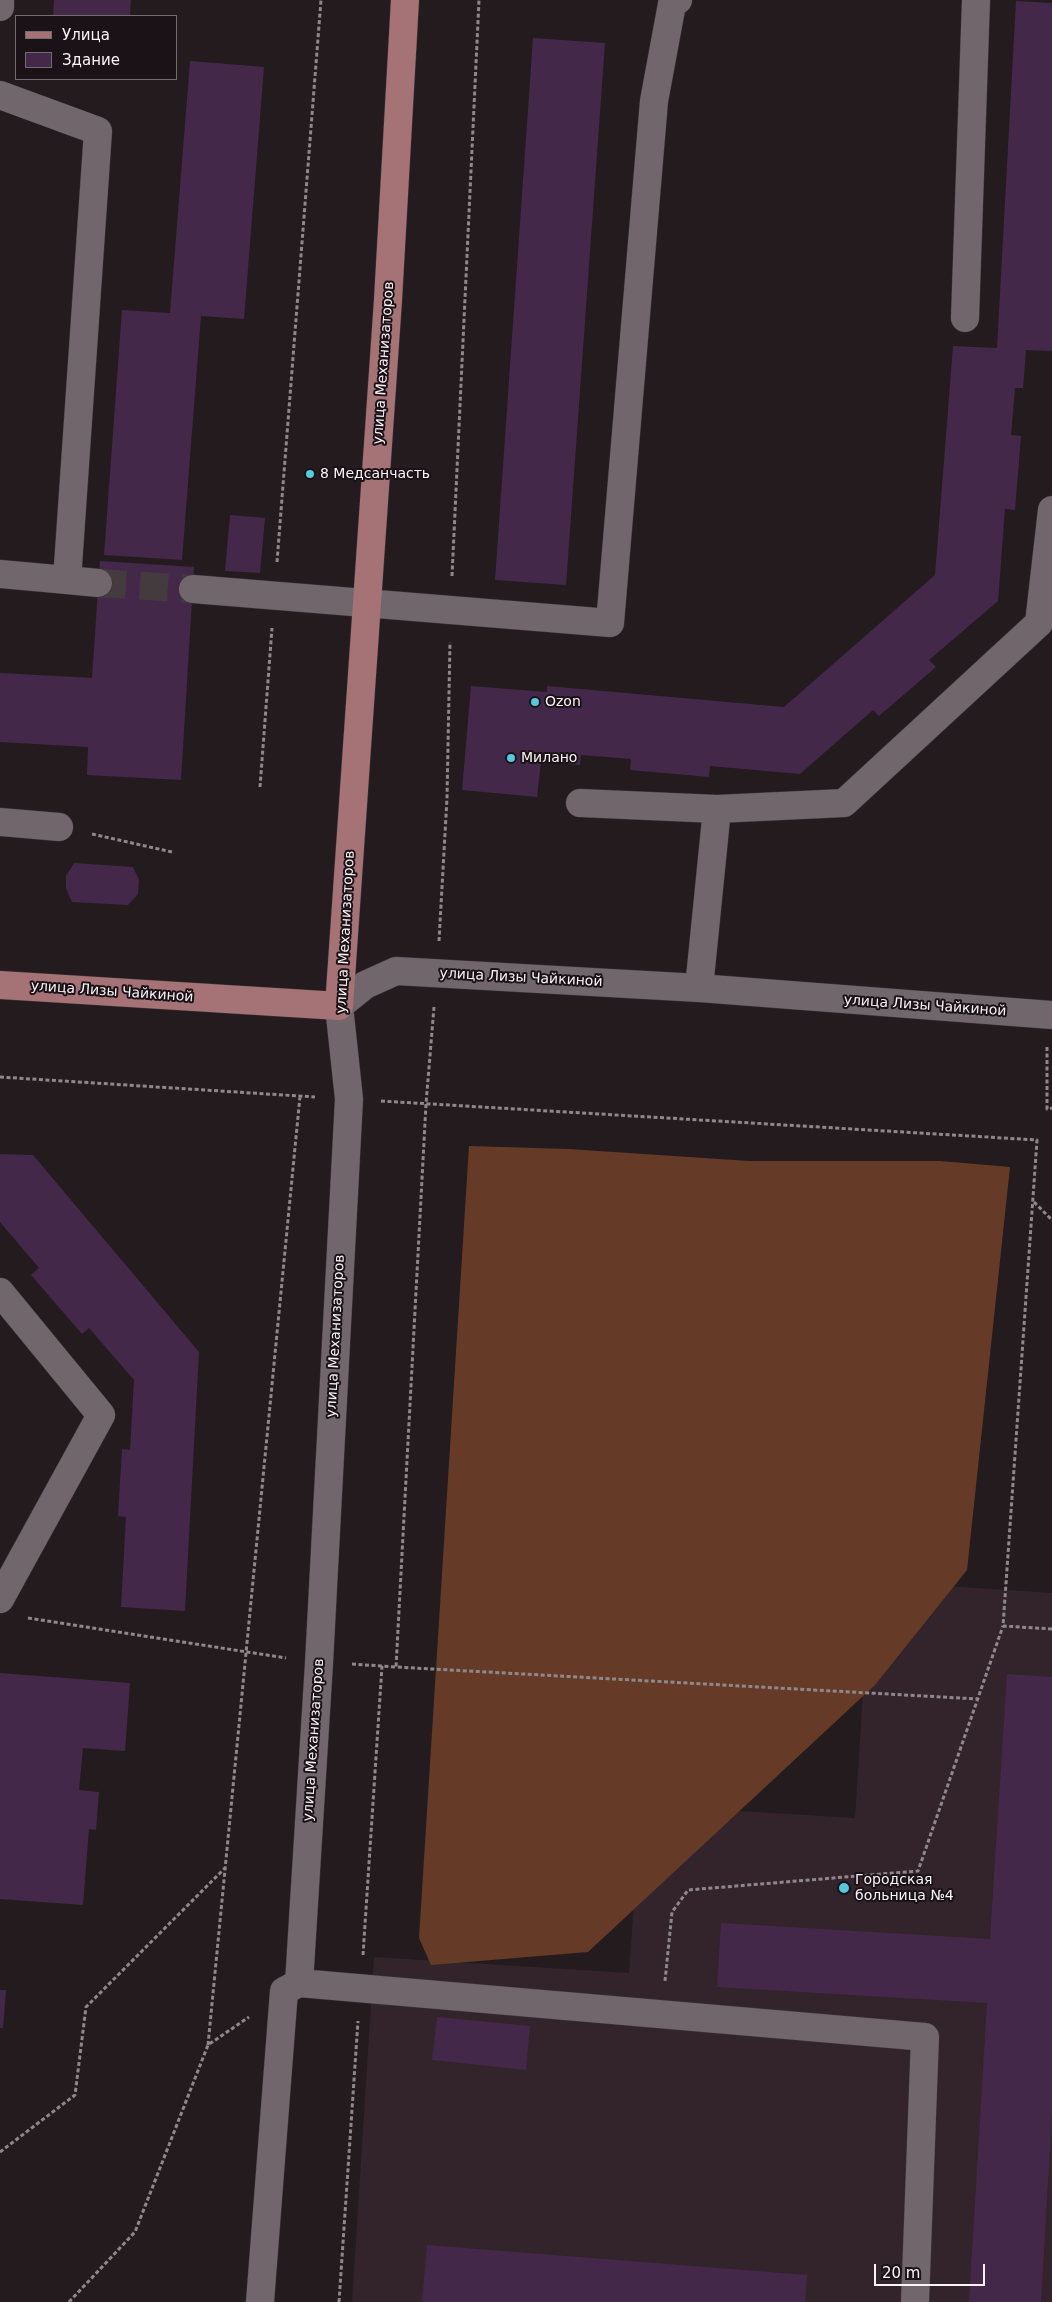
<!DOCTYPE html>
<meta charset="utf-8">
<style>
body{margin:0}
#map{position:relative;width:1052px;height:2302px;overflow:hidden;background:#241b1f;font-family:"DejaVu Sans",sans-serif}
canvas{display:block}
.legend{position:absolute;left:15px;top:15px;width:162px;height:65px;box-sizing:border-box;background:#1a1216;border:1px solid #736c6f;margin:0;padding:6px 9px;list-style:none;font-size:15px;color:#f9f3f5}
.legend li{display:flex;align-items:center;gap:10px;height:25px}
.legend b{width:25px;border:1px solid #736c6f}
.scale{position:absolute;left:874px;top:2264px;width:111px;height:22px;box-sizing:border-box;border:2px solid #f9f3f5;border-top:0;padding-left:6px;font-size:15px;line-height:18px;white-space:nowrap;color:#f9f3f5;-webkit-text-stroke:4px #1a1216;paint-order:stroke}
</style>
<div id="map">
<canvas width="1052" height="2302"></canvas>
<ul class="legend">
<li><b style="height:6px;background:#a57276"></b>Улица</li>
<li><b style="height:14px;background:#44284a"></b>Здание</li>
</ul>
<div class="scale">20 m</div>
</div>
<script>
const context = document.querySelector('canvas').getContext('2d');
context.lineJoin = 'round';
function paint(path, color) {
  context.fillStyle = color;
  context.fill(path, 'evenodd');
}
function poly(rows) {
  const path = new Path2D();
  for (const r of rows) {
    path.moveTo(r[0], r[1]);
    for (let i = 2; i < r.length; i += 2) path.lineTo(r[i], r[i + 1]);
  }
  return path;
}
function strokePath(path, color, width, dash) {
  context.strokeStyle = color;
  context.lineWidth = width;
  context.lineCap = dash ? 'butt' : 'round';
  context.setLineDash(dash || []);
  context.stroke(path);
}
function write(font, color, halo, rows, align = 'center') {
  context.font = font + ' "DejaVu Sans",sans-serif';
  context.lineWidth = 4;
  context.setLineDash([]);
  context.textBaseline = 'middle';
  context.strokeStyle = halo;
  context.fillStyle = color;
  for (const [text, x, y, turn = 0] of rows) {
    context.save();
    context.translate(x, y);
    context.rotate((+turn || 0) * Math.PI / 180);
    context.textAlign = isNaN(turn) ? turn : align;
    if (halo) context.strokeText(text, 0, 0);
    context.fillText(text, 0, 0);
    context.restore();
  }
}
paint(poly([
 [870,1581,1052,1593,1052,2302,352,2302,374,1957,629,1973,641,1805,855,1818]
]), '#32242a');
paint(poly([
 [469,1146,568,1149,749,1161,940,1161,1010,1167,967,1570,875,1685,588,1952,431,1965,419,1938]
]), '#653b28');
paint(poly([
 [54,0,131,0,130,16,53,16],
 [1016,1,1052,3,1052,351,1026,350,1023,388,1015,388,1011,435,1021,436,1015,510,1005,509,998,601,929,660,936,667,879,716,873,710,800,774,710,766,709,777,630,770,631,759,581,755,580,765,541,761,537,797,462,790,471,686,547,692,547,686,784,707,935,575,953,346,997,348],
 [533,38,605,43,566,585,495,580],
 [190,61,264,67,244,319,201,316,182,560,104,555,122,310,170,313],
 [230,515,265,518,260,573,225,571],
 [100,561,194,567,181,780,87,775,88,747,0,742,0,673,92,678],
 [74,863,133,867,139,880,138,894,128,905,72,902,66,888,66,876],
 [0,1154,33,1155,199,1352,185,1611,121,1607,126,1517,118,1516,122,1449,130,1450,134,1380,89,1328,82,1334,31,1275,39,1268,0,1222],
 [0,1673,130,1683,125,1751,83,1748,79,1790,99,1792,96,1830,89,1829,83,1905,0,1899],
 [1007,1674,1052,1677,1052,2112,1041,2302,969,2302,987,2003,717,1987,721,1923,990,1939],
 [0,1990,6,1990,3,2028,0,2028],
 [437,2017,530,2026,526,2070,432,2060],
 [427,2245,807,2275,805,2302,422,2302]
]), '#44284a');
strokePath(poly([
 [98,583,193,589]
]), '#443b3f', 28, [28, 14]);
const minor = poly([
 [0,7,0,0],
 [0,95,98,131,67,580,98,583],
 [965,318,976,0],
 [0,574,67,580],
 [193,589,610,623,654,101,672,4,678,0],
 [580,803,717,809],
 [0,822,59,827],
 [699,988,717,809,844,803,1039,623,1052,510],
 [0,1292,101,1415,0,1599],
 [299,1983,319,1663,349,1099,339,1006,365,985,396,971,699,988,1052,1015],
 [260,2302,284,1991,299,1983,925,2037,915,2302]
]);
const major = poly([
 [0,985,339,1006,388,300,405,0]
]);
strokePath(minor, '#3c3538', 29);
strokePath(major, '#3c3538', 29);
strokePath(poly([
 [277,562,321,0],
 [452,576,479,0],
 [260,787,272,628],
 [92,834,172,852],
 [439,941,447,798,450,642],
 [434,1007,426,1104,396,1667,978,1699],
 [1047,1047,1047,1109,1052,1108],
 [0,1077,315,1097],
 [381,1101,1037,1140,1003,1626,1052,1629],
 [1034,1202,1052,1220],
 [28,1618,286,1658],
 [352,1664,396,1667],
 [363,1955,382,1666],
 [665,1981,672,1912,688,1890,918,1871,1003,1626],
 [208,2045,300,1096],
 [0,2152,75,2095,86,2007,225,1868],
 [69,2302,135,2232,208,2045,249,2017],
 [339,2302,358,2021]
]), '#8f888b', 3, [4, 2.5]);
strokePath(minor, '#70666b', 28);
strokePath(major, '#a57276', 28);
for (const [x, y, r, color] of [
 [310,474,5,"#54cadd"],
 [535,702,5,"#54cadd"],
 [511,758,5,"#54cadd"],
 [844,1888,6,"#54cadd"]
]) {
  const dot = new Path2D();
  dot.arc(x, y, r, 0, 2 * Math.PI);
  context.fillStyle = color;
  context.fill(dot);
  strokePath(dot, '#1a1216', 2);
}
write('14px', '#f9f3f5', '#1a1216', [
 ["улица Механизаторов",384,363,-86],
 ["улица Механизаторов",346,932,-87],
 ["улица Лизы Чайкиной",521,978,3],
 ["улица Лизы Чайкиной",112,992,4],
 ["улица Лизы Чайкиной",925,1006,4],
 ["улица Механизаторов",336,1336,-87],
 ["улица Механизаторов",314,1740,-86]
]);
write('14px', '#f9f3f5', '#1a1216', [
 ["8 Медсанчасть",320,474],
 ["Ozon",545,702],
 ["Милано",521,758],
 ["Городская",855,1880],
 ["больница №4",855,1896]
], 'left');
</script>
